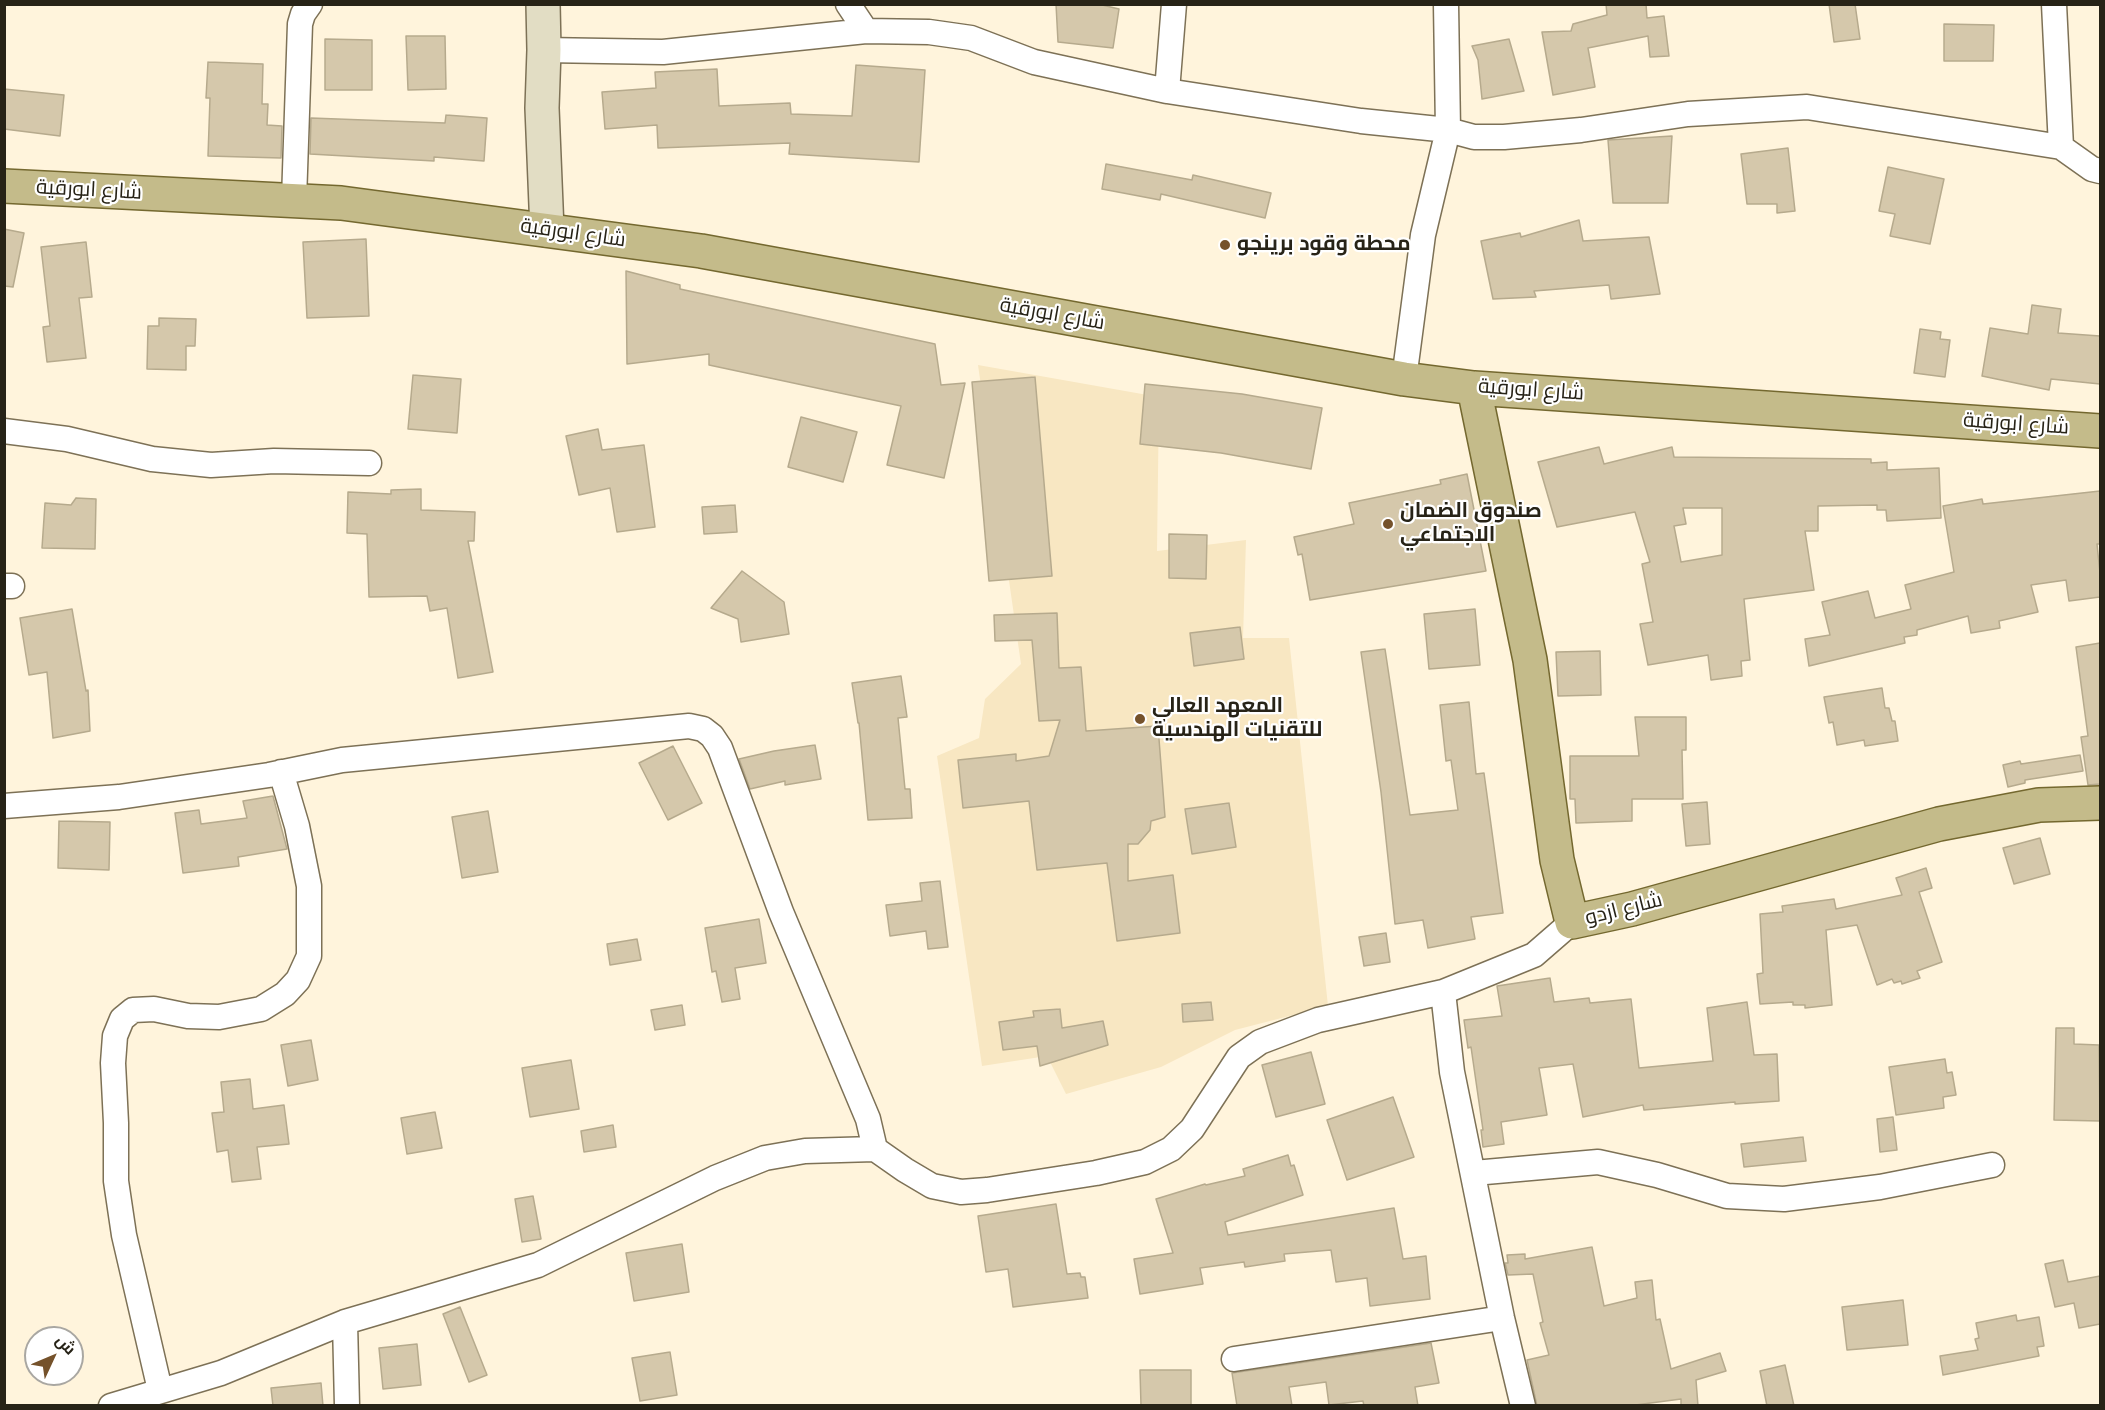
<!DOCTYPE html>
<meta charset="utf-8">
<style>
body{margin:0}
#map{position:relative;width:2105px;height:1410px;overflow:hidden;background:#fff4dc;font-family:"Nunito Sans",Cairo,sans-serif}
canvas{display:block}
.frame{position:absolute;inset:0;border:6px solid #272317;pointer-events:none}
.north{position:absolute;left:24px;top:1326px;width:60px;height:60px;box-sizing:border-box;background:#fff;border:2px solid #a9a7a2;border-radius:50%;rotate:46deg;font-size:16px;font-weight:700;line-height:24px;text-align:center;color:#272317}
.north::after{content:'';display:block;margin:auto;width:21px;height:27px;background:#75522b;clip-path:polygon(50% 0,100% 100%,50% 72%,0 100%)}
</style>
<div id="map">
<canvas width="2105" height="1410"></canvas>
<div class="frame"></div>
<div class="north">ش</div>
</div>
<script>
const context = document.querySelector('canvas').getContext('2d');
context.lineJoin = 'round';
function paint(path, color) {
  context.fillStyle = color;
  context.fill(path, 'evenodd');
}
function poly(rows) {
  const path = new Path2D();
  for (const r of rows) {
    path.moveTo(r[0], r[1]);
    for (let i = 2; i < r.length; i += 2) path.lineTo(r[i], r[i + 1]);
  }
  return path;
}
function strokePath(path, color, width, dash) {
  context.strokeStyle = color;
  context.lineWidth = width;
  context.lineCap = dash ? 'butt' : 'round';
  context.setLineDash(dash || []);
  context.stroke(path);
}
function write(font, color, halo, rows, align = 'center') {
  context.font = font + ' "Nunito Sans",Cairo,sans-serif';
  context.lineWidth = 4.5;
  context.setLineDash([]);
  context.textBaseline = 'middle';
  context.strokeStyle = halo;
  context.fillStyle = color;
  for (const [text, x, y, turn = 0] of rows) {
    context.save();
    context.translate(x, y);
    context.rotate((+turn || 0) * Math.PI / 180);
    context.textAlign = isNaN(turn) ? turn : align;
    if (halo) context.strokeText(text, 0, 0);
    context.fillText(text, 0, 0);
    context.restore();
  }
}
paint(poly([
 [978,365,1159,397,1157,551,1246,540,1243,638,1289,638,1328,1006,1235,1030,1161,1067,1066,1094,1047,1056,982,1066,937,756,979,738,985,699,1021,664]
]), '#f8e7c2');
const building = poly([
 [1056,4,1098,4,1119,9,1113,48,1058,42,1056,4],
 [1606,4,1646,4,1647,18,1664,16,1669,56,1650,57,1648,36,1588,48,1595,87,1553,95,1542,32,1571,31,1573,24,1607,15,1606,4],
 [1829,4,1855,4,1860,39,1834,42,1829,4],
 [1944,24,1994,25,1993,61,1944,61,1944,24],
 [406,36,445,36,446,89,408,90,406,36],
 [325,39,372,40,372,90,325,90,325,39],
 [1509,39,1524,91,1482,99,1478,60,1472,46,1509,39],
 [208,62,263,64,262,104,268,104,267,125,282,126,281,158,208,156,210,98,206,98,208,62],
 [856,65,925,70,919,162,789,154,790,143,658,148,657,125,605,129,602,92,656,88,655,72,717,69,719,106,790,103,791,114,852,116,856,65],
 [4,89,64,95,60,136,4,129,4,89],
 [446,115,487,118,484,161,434,157,434,161,310,154,311,118,445,123,446,115],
 [1672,136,1668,203,1613,203,1608,140,1672,136],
 [1788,148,1795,211,1777,213,1777,204,1747,204,1741,154,1788,148],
 [1106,164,1192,180,1193,175,1271,193,1265,218,1161,194,1160,200,1102,189,1106,164],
 [1888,167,1944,179,1930,244,1890,236,1895,214,1879,211,1888,167],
 [1579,220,1583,241,1649,237,1660,294,1611,299,1609,285,1534,291,1536,297,1493,299,1481,241,1520,233,1521,237,1579,220],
 [4,229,24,233,13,287,4,286,4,229],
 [366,239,369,316,307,318,303,242,366,239],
 [86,242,92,297,79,298,86,358,47,362,43,327,50,326,41,247,86,242],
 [626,271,680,285,680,289,935,344,941,385,965,383,944,478,887,465,901,406,709,365,709,354,627,364,626,271],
 [2032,305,2061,309,2058,333,2100,336,2100,384,2051,379,2049,390,1982,376,1990,328,2028,334,2032,305],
 [159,318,196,319,195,346,186,346,186,370,147,369,148,326,159,326,159,318],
 [1920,329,1941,332,1940,339,1950,340,1945,377,1914,373,1920,329],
 [413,375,461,379,457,433,408,429,413,375],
 [1035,377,1052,576,989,581,972,382,1035,377],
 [1145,384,1242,394,1322,408,1311,469,1221,453,1140,444,1145,384],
 [801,417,857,432,843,482,788,467,801,417],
 [598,429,602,450,644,445,655,527,617,532,610,488,579,495,566,436,598,429],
 [1599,447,1604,464,1672,447,1674,457,1871,459,1871,463,1887,462,1887,470,1939,468,1941,518,1887,521,1886,510,1877,510,1877,505,1818,506,1818,531,1805,531,1814,590,1744,599,1750,660,1741,661,1742,676,1711,680,1708,655,1648,665,1640,624,1653,622,1642,564,1650,562,1635,512,1557,527,1538,462,1599,447],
 [1683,508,1722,508,1722,555,1681,562,1674,526,1686,524,1683,508],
 [1467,474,1486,571,1310,600,1302,554,1298,555,1294,537,1354,524,1349,503,1441,484,1440,480,1467,474],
 [421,489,421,510,475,512,474,541,468,541,493,672,458,678,447,608,430,611,427,596,369,597,367,534,347,533,348,492,391,494,391,490,421,489],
 [2100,491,2100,544,2097,544,2100,573,2100,597,2069,601,2066,580,2031,585,2038,612,1999,621,2000,628,1971,633,1968,616,1917,630,1917,635,1904,637,1905,643,1809,666,1805,639,1830,635,1822,602,1868,591,1875,618,1911,609,1905,585,1954,572,1943,506,1982,499,1983,504,2100,491],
 [76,498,96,499,95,549,42,548,45,503,71,505,76,498],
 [735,505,737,532,704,534,702,507,735,505],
 [1169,534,1207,535,1206,579,1169,578,1169,534],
 [742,571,784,602,789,634,741,642,738,619,711,608,742,571],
 [72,609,86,691,88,690,90,731,53,738,47,672,29,675,20,618,72,609],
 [1475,609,1480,665,1429,669,1424,614,1475,609],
 [1057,613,1059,668,1081,667,1086,731,1158,726,1165,817,1151,821,1150,830,1138,844,1128,844,1128,881,1173,875,1180,933,1117,941,1107,863,1037,870,1029,801,963,808,958,760,1016,754,1016,761,1049,756,1060,720,1039,721,1032,640,995,641,994,615,1057,613],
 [1240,627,1244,659,1194,666,1190,633,1240,627],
 [2100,643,2100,784,2088,785,2081,737,2088,736,2076,647,2100,643],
 [1385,649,1410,815,1458,810,1451,760,1446,761,1440,705,1469,702,1476,774,1484,773,1503,913,1471,917,1475,939,1428,948,1423,920,1395,924,1381,792,1361,652,1385,649],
 [1600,651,1601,695,1558,696,1556,652,1600,651],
 [901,676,907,717,898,718,905,789,910,789,912,818,868,820,859,723,858,723,852,683,901,676],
 [1882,688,1885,708,1889,708,1892,721,1895,721,1898,741,1865,746,1864,740,1837,745,1833,722,1829,723,1824,697,1882,688],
 [1635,717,1686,717,1686,750,1682,750,1683,799,1632,799,1632,821,1576,823,1575,799,1570,799,1570,756,1639,756,1635,717],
 [815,745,821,779,785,785,785,781,750,789,739,759,774,751,815,745],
 [673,746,702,803,668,820,639,763,673,746],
 [2080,755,2083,771,2025,780,2025,783,2008,787,2003,765,2020,761,2021,764,2080,755],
 [273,796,287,849,238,857,239,866,183,873,175,813,199,810,201,824,247,818,243,801,273,796],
 [1707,802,1710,844,1686,846,1682,804,1707,802],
 [1229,803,1236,847,1192,854,1185,809,1229,803],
 [488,811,498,872,462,878,452,817,488,811],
 [59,821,110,822,109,870,58,868,59,821],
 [2040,838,2050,874,2014,884,2003,848,2040,838],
 [1926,868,1932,888,1919,892,1942,962,1917,971,1920,978,1902,984,1901,981,1894,983,1892,979,1877,985,1857,925,1826,930,1832,1005,1805,1008,1805,1005,1793,1005,1793,1002,1760,1004,1757,974,1763,973,1760,914,1783,912,1782,906,1834,899,1836,909,1902,895,1896,878,1926,868],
 [940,881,948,947,928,949,926,931,890,936,886,905,922,901,920,883,940,881],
 [759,919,766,963,735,968,740,999,722,1002,716,971,712,972,705,928,759,919],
 [1386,933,1390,962,1364,966,1359,937,1386,933],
 [637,939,641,960,610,965,607,944,637,939],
 [1550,978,1554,1002,1589,998,1590,1003,1631,999,1639,1068,1713,1061,1707,1008,1747,1002,1754,1055,1777,1054,1779,1101,1735,1104,1735,1102,1644,1110,1643,1105,1583,1117,1573,1064,1539,1068,1547,1115,1501,1122,1504,1144,1483,1147,1481,1130,1483,1130,1471,1047,1468,1048,1464,1020,1502,1016,1497,986,1550,978],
 [1211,1002,1213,1020,1183,1022,1182,1004,1211,1002],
 [682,1005,685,1025,655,1030,651,1010,682,1005],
 [1060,1009,1062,1028,1103,1021,1108,1045,1040,1066,1037,1046,1003,1050,999,1022,1034,1017,1033,1011,1060,1009],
 [2056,1028,2074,1028,2074,1044,2099,1045,2100,1121,2054,1120,2056,1028],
 [311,1040,318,1080,288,1086,281,1045,311,1040],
 [1311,1052,1325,1104,1276,1117,1262,1065,1311,1052],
 [1945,1059,1947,1073,1952,1072,1956,1095,1943,1097,1944,1108,1896,1115,1889,1067,1945,1059],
 [571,1060,579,1109,530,1117,522,1068,571,1060],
 [250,1079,253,1109,284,1105,289,1144,257,1147,261,1179,232,1182,228,1150,217,1152,212,1113,224,1112,221,1082,250,1079],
 [1393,1097,1414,1157,1347,1180,1327,1120,1393,1097],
 [435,1112,442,1148,407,1154,401,1118,435,1112],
 [1893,1117,1897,1150,1880,1152,1877,1119,1893,1117],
 [613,1125,616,1147,584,1152,581,1131,613,1125],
 [1803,1137,1806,1161,1744,1167,1741,1144,1803,1137],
 [1288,1155,1291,1166,1294,1165,1303,1195,1225,1222,1228,1235,1394,1208,1403,1259,1426,1256,1430,1299,1370,1306,1367,1278,1336,1282,1331,1250,1284,1254,1285,1261,1245,1267,1244,1262,1200,1268,1203,1284,1140,1294,1134,1259,1173,1253,1156,1199,1205,1184,1206,1185,1245,1176,1243,1169,1288,1155],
 [533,1196,541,1239,522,1242,515,1199,533,1196],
 [1056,1204,1067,1274,1080,1273,1081,1277,1085,1277,1088,1298,1013,1307,1008,1269,986,1272,978,1216,1056,1204],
 [682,1244,689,1292,634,1301,626,1253,682,1244],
 [1592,1247,1604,1306,1637,1298,1635,1282,1652,1280,1656,1320,1660,1319,1671,1369,1720,1353,1726,1371,1696,1380,1698,1406,1681,1406,1681,1399,1628,1406,1537,1406,1527,1360,1549,1355,1540,1323,1543,1322,1533,1274,1508,1275,1505,1263,1508,1263,1507,1255,1525,1254,1525,1259,1592,1247],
 [2063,1260,2068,1282,2100,1276,2100,1324,2079,1328,2074,1303,2055,1307,2045,1264,2063,1260],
 [1903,1300,1908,1345,1847,1350,1842,1307,1903,1300],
 [460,1307,487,1375,469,1382,443,1314,460,1307],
 [2016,1315,2017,1321,2039,1317,2044,1346,2037,1347,2039,1356,1943,1375,1940,1356,1978,1350,1975,1339,1979,1338,1976,1323,2016,1315],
 [1431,1343,1439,1383,1415,1387,1418,1406,1364,1406,1363,1401,1329,1405,1326,1382,1289,1387,1292,1406,1237,1406,1232,1373,1431,1343],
 [417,1344,421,1385,383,1389,379,1348,417,1344],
 [670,1352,677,1395,640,1401,632,1358,670,1352],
 [1785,1365,1794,1406,1767,1406,1760,1371,1785,1365],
 [1140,1370,1191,1370,1191,1406,1141,1406,1140,1370],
 [321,1383,323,1406,273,1406,271,1388,321,1383]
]);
paint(building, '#d5c8ab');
strokePath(building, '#b6aa8d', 1.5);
const minor = poly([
 [848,4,866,31],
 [2054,4,2061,147,2092,169,2100,171],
 [544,50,663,52,866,31,929,32,971,38,1034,62,1167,91,1361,121,1448,130,1474,137,1504,137,1581,130,1688,114,1807,107,2061,147],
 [1167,91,1174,4],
 [294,200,300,24,303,14,310,4],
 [1404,379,1423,235,1448,130,1446,4],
 [4,431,67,439,152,459,211,465,274,461,369,463],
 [4,586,12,586],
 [4,806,119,797,269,775,342,760,689,726,703,729,712,736,720,748,781,912,868,1119,875,1149],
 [1443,992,1452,1072,1502,1318,1523,1406],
 [1474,1173,1598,1162,1657,1175,1727,1196,1784,1199,1880,1187,1992,1165],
 [345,1322,347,1406],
 [1234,1359,1502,1318],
 [160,1390,124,1235,116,1181,116,1123,113,1063,115,1036,122,1019,133,1010,154,1009,188,1016,219,1017,261,1009,285,994,298,980,309,956,309,886,297,826,281,772],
 [111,1406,221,1373,345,1322,538,1265,715,1178,765,1158,805,1151,875,1149,905,1170,932,1186,961,1192,987,1190,1096,1173,1145,1162,1171,1149,1192,1129,1239,1057,1260,1042,1318,1020,1443,992,1534,955,1572,922]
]);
const secondary = poly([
 [543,4,544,50,542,108,547,230]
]);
const primary = poly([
 [4,186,341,203,701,251,1404,379,1474,388,2100,431],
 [1474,388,1530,660,1557,860,1572,922,1632,909,1939,824,2039,805,2100,803]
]);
strokePath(minor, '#7d7156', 27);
strokePath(secondary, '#7d7156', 36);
strokePath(primary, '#74682f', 36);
strokePath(minor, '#fff', 24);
strokePath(secondary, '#e2ddc4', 33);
strokePath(primary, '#c4bb8a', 33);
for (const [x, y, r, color] of [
 [1225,245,6,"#75522b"],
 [1388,524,6,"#75522b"],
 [1140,719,6,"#75522b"]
]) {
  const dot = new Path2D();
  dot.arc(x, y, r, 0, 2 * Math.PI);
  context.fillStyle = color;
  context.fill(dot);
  strokePath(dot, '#fff', 2);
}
write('21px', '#272317', '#fff', [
 ["شارع ابورقية",89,191,3],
 ["شارع ابورقية",573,234,8],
 ["شارع ابورقية",1052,315,10],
 ["شارع ابورقية",1531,391,4],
 ["شارع ابورقية",2016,425,4],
 ["شارع ازدو",1624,910,-14]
]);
write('bold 21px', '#272317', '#fff', [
 ["محطة وقود برينجو",1237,245],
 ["صندوق الضمان",1400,512],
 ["الاجتماعي",1400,536],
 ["المعهد العالي",1152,707],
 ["للتقنيات الهندسية",1152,731]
], 'left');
</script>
